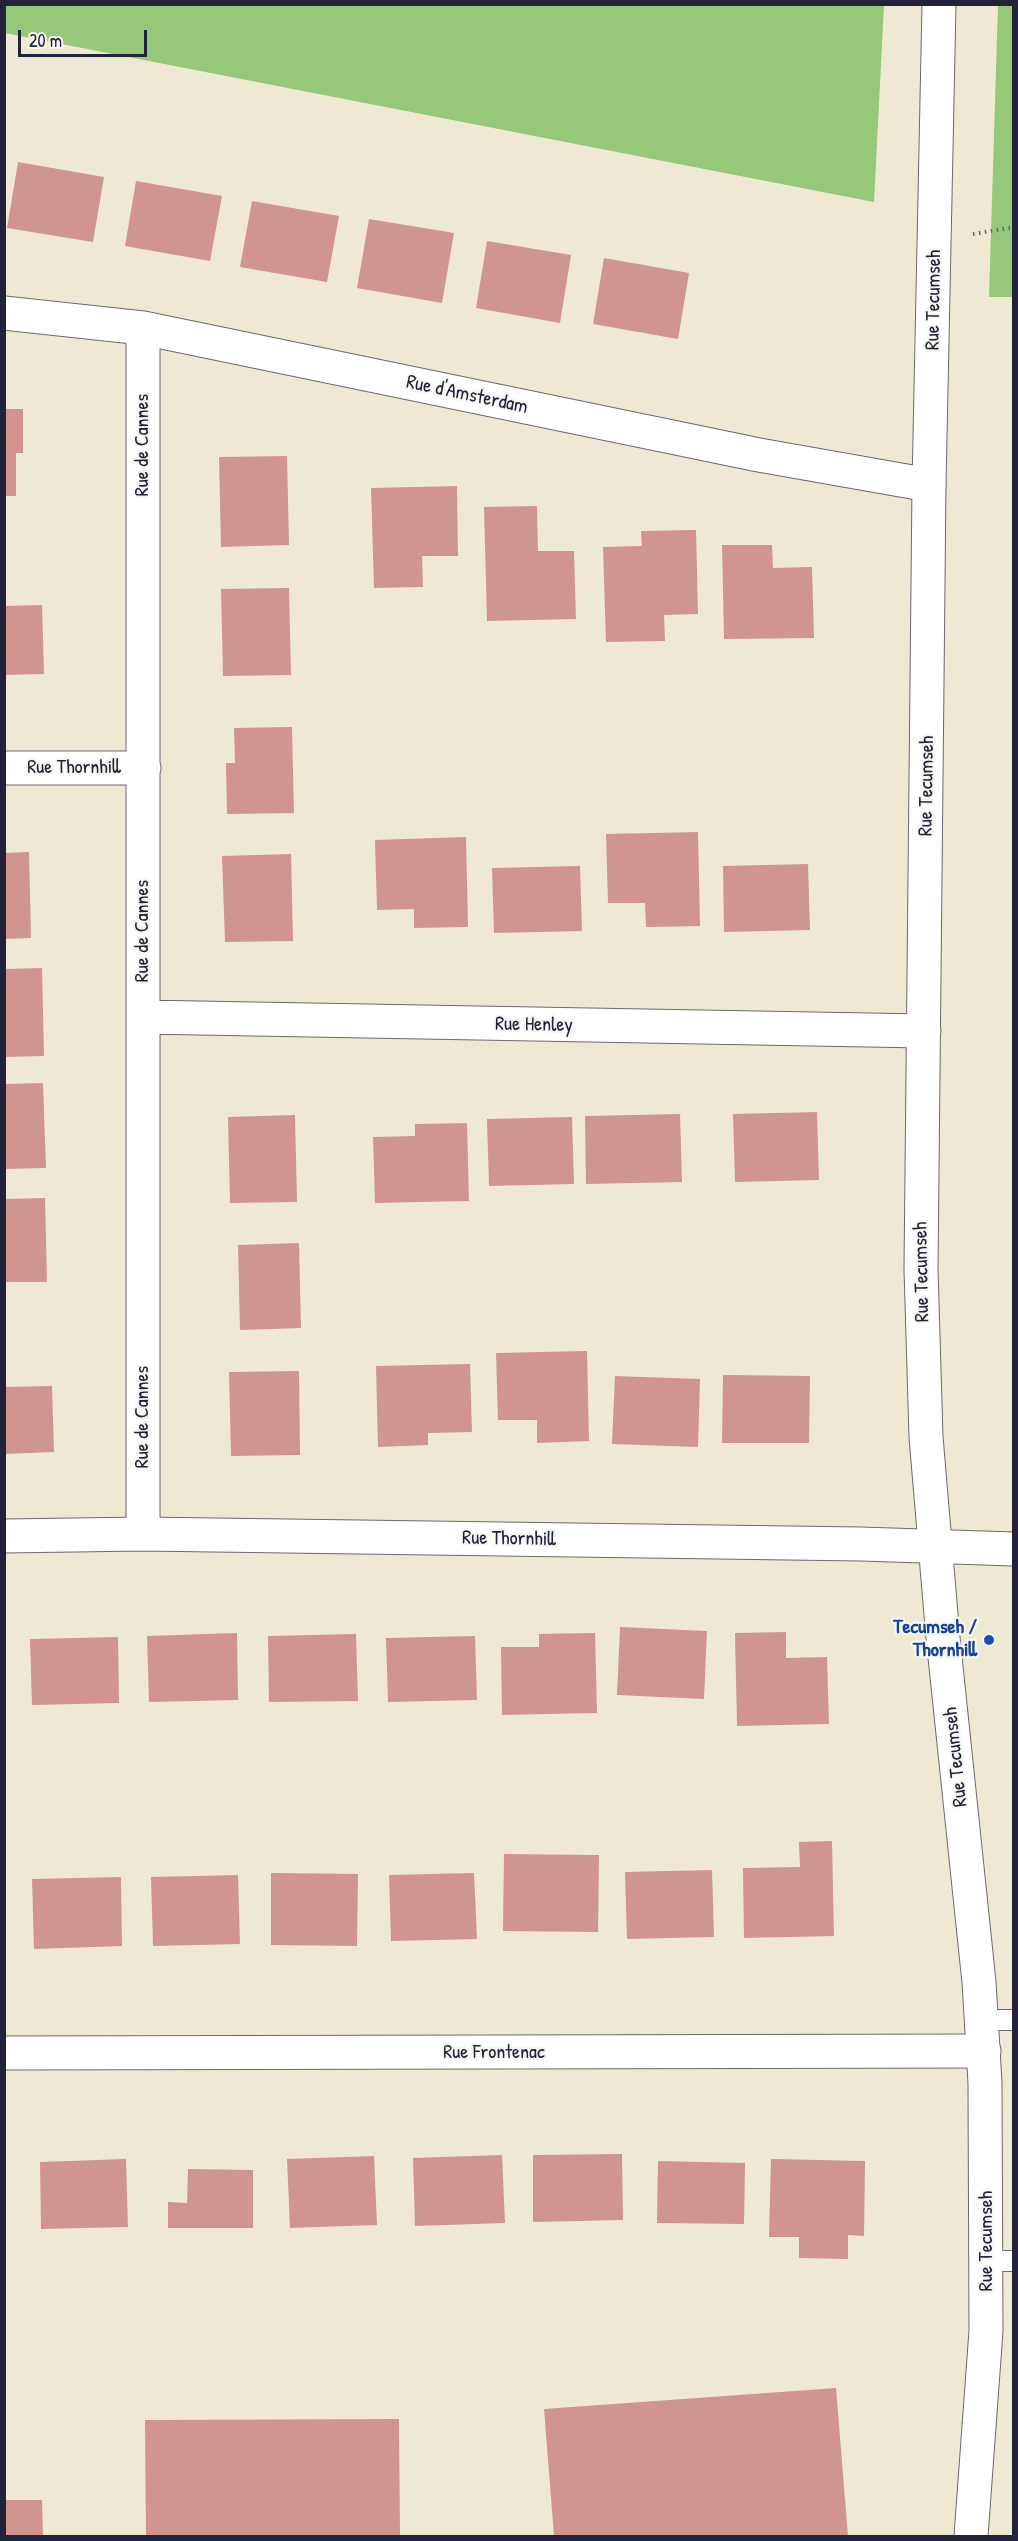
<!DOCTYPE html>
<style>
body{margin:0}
#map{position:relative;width:1018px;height:2541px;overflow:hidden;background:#efe9d3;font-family:"Patrick Hand",sans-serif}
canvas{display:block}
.frame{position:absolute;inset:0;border:6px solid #22223b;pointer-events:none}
.scale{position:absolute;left:18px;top:30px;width:129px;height:27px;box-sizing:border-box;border:3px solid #22223b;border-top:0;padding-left:8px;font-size:18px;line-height:21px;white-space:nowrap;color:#22223b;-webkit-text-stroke:4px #f6f6f2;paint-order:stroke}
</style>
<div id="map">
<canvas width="1018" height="2541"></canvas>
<div class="frame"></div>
<div class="scale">20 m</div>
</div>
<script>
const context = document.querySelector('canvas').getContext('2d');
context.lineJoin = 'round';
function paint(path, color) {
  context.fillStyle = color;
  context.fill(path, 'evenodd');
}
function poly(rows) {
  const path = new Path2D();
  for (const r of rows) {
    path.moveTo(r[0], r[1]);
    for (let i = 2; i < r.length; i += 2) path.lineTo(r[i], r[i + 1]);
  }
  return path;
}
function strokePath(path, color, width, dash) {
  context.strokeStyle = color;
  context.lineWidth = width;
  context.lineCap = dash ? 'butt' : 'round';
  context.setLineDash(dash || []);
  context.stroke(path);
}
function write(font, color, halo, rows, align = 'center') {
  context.font = font + ' "Patrick Hand",sans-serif';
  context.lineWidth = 4.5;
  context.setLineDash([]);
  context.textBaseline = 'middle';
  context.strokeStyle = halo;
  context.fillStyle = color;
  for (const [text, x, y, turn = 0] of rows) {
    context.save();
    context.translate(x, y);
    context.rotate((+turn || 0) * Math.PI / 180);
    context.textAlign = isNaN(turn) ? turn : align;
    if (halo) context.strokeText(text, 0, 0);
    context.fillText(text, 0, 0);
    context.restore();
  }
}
paint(poly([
 [4,5,884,5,874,202,5,33],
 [998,5,1013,5,1013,297,989,297]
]), '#95c878');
paint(poly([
 [18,162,104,177,93,242,7,228],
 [136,181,222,196,210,261,125,246],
 [252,201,339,216,327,282,240,267],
 [369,219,454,233,442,303,357,288],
 [487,241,571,255,560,323,476,308],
 [604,258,689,273,678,339,593,324],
 [4,409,23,409,23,453,16,453,16,496,4,496],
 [287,456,289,545,221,547,219,457],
 [457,486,458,556,422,556,423,587,374,588,371,488],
 [537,506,538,551,574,551,576,619,487,621,484,507],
 [696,530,698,614,664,615,665,641,606,642,603,547,642,546,641,531],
 [722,545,772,545,773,568,812,567,814,638,724,639],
 [289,588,291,675,223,676,221,589],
 [42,605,44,674,4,675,4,606],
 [292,727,294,813,227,814,226,763,235,763,234,728],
 [698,832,700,926,646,927,645,903,608,903,606,834],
 [466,837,468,927,414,928,414,909,377,910,375,840],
 [29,852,31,938,4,939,4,853],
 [291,854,293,941,225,942,222,856],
 [808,864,810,930,724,932,723,866],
 [580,866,582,931,494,933,492,868],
 [42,968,44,1056,4,1057,4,969],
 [43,1083,46,1168,4,1169,4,1084],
 [817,1112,819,1180,735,1182,733,1114],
 [680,1114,682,1182,586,1184,585,1116],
 [295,1115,297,1202,230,1203,228,1117],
 [572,1117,574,1184,489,1186,487,1119],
 [467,1123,469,1201,375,1203,373,1137,415,1136,415,1124],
 [45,1198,47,1282,5,1282,5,1199],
 [299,1243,301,1328,240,1330,238,1245],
 [587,1351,589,1441,537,1443,537,1420,498,1420,496,1353],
 [470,1364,472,1432,428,1433,428,1445,378,1447,376,1366],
 [299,1371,300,1455,231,1456,229,1372],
 [723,1375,810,1376,809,1443,722,1443],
 [615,1376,700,1379,698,1447,612,1444],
 [52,1386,54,1452,4,1454,4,1387],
 [620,1627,707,1631,704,1699,617,1695],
 [786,1632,786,1658,827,1657,829,1724,737,1726,735,1633],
 [237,1633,238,1700,149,1702,147,1636],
 [595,1633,597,1713,502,1715,501,1647,539,1647,539,1634],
 [356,1634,358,1701,269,1702,268,1636],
 [475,1636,477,1700,388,1702,386,1638],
 [118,1637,119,1703,32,1705,30,1639],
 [832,1841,834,1936,744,1938,743,1868,800,1867,799,1842],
 [504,1854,599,1855,598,1932,503,1931],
 [712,1870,714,1937,627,1939,625,1872],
 [271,1873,358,1874,357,1946,271,1945],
 [474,1873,477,1939,391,1941,389,1875],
 [238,1875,240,1944,153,1946,151,1877],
 [121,1877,122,1946,34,1949,32,1879],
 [622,2154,623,2220,533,2222,533,2155],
 [502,2155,505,2223,415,2226,413,2158],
 [374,2156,377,2225,290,2228,287,2159],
 [126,2159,128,2227,41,2229,40,2162],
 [771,2159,865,2161,864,2236,848,2235,848,2259,799,2258,799,2237,769,2237],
 [658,2161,745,2163,744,2224,657,2223],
 [188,2169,253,2170,253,2228,168,2228,168,2202,187,2203],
 [836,2388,848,2536,554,2536,544,2409],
 [399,2419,400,2536,146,2536,145,2420],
 [4,2500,42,2500,43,2536,4,2536]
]), '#d0958f');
const lane = poly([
 [982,2020,1014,2020],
 [987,2261,1014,2261]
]);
const street = poly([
 [4,313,143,328,759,455,929,485],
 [4,768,144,768],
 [143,1017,924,1031],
 [143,1534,143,328],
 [4,1536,143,1534,861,1544,1014,1549],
 [4,2053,984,2051]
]);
const secondary = poly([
 [939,4,929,485,921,1269,926,1437,943,1638,979,1982,985,2083,986,2331,971,2536]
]);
strokePath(lane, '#6a6870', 22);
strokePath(street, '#6a6870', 35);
strokePath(secondary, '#6a6870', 35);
strokePath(poly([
 [973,234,1014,227]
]), '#6a6870', 4, [1.5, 4.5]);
strokePath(lane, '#fff', 20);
strokePath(street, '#fff', 33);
strokePath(secondary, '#fff', 33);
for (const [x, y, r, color] of [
 [989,1640,6,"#1a4fb4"]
]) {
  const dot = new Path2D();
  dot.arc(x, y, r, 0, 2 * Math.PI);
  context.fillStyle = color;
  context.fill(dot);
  strokePath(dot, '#f6f6f2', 2);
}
write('20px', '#22223b', '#f6f6f2', [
 ["Rue Tecumseh",934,300,-89],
 ["Rue d'Amsterdam",467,395,12],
 ["Rue de Cannes",143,445,-90],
 ["Rue Thornhill",74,768],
 ["Rue Tecumseh",927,786,-89],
 ["Rue de Cannes",143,931,-90],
 ["Rue Henley",534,1025,1],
 ["Rue Tecumseh",922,1272,-91],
 ["Rue de Cannes",143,1417,-90],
 ["Rue Thornhill",509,1539,1],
 ["Rue Tecumseh",956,1757,-96],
 ["Rue Frontenac",494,2053],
 ["Rue Tecumseh",987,2241,-90]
]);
write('bold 20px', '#164399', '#f6f6f2', [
 ["Tecumseh /",977,1628],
 ["Thornhill",977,1651]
], 'right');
</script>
